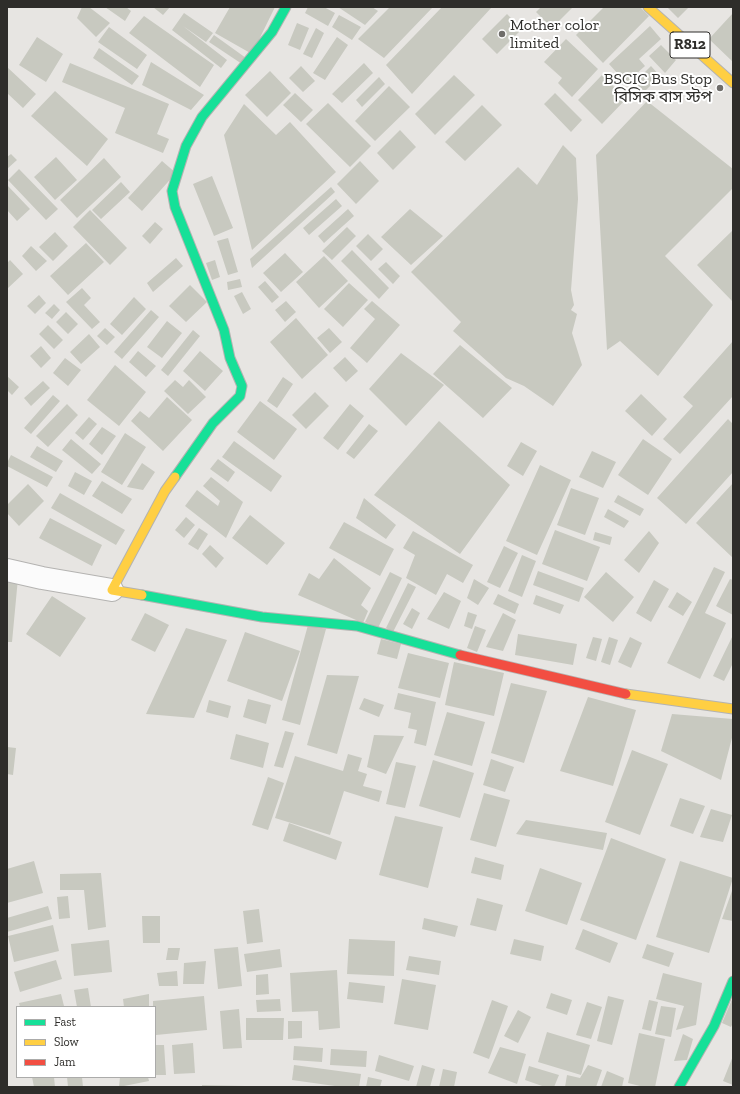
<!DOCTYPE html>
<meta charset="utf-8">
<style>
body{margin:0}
#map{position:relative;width:740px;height:1094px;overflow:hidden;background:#e7e5e2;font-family:"Zilla Slab",serif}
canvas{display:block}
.frame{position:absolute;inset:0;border:8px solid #2e2d2a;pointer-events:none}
.legend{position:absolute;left:16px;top:1006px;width:140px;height:72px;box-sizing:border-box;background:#fff;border:1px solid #ababaa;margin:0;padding:5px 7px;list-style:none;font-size:12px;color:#2e2d2a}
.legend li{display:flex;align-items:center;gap:8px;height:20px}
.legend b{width:20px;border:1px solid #ababaa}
</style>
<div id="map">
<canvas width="740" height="1094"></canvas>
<div class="frame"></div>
<ul class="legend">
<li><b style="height:5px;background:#16e098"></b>Fast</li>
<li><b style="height:5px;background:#ffcf43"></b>Slow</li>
<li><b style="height:5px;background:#f24e42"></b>Jam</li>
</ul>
</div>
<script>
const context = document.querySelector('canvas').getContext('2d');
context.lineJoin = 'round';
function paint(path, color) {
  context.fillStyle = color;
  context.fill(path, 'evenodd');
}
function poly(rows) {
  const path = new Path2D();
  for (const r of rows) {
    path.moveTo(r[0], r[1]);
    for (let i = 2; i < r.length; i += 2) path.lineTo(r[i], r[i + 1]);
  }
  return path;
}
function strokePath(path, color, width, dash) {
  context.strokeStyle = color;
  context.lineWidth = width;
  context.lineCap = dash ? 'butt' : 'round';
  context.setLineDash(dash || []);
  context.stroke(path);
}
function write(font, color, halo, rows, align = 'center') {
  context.font = font + ' "Zilla Slab","Noto Sans Bengali",serif';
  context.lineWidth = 4;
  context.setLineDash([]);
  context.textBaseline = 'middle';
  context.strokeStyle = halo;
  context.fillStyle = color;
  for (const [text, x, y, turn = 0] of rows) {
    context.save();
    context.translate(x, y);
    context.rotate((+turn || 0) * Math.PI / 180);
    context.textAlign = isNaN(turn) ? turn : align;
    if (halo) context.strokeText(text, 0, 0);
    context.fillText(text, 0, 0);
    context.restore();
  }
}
paint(poly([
 [82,7,89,7,110,23,96,37,77,18],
 [105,7,126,7,131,11,125,21],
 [153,7,170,7,163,15],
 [230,7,275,7,252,54,215,33],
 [308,7,324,7,335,13,328,26,305,13],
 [338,7,372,7,378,11,365,25],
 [390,7,433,7,384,58,358,39],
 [442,7,492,7,412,94,386,65],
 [541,7,573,7,552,28,536,12],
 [604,7,640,7,649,16,603,63,576,35],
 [667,7,689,7,678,18],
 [184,13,213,33,206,42,183,26,227,60,221,68,172,30],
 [733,13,733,62,709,39],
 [507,14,522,29,497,54,482,39],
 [339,15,361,27,352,40,332,27],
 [144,16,214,65,200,87,129,33],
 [297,23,309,28,300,50,288,45],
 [650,26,661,39,639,59,645,66,626,83,609,64],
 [109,27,147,55,137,69,98,42],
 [316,28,324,33,312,58,303,54],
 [214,35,246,58,242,64,209,42],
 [37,37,63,54,46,82,19,65],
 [337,37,348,45,325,80,313,73],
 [566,39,598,69,572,97,558,83,562,78,544,62],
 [661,45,676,60,665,73,649,56],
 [99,48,139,76,132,85,93,58],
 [151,62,204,95,191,110,142,85],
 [70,63,169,104,157,134,169,139,163,153,115,133,125,108,62,82],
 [364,63,373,73,342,103,332,94],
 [301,66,315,81,303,92,289,78],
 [651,66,660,76,639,97,630,87],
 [7,67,36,94,23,108,7,93],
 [270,71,291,93,267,117,245,95],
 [454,75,475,95,435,135,415,114],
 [602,75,626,99,602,124,578,100],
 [379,77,385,84,362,107,356,100],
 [389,86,410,107,375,141,355,121],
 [55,91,108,139,87,166,31,116],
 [295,93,313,110,301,122,283,105],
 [555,93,582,120,571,132,544,104],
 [647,101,733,169,733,188,665,256,713,305,658,376,620,341,607,350,596,155],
 [328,103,371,146,350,167,306,124],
 [244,104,276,135,290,122,336,172,252,250,224,135],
 [482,105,502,125,465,161,445,142],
 [400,130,416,147,393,170,377,153],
 [563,145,576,158,578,199,571,290,574,305,571,310,577,314,572,333,582,365,553,406,524,386,506,378,453,331,461,322,411,272,518,167,537,185],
 [11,154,17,160,7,169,7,157],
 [56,157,77,180,55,200,34,177],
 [104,158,121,177,77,218,60,200],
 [162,161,176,173,142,211,128,198],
 [360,161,379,181,356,204,337,184],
 [19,169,58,209,46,220,8,180],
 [212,176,233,228,214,236,193,184],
 [121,182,130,192,101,219,92,210],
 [7,185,30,209,17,221,7,210],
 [331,187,335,192,252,268,250,259],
 [336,199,342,206,309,235,303,228],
 [348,209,354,216,324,243,318,236],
 [410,209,443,236,411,265,381,237],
 [90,210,127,248,110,265,73,227],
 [155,222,163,229,150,244,142,236],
 [347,227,356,236,332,260,322,251],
 [733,230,733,302,697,265],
 [55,232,68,246,53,261,39,247],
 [368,234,383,249,371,261,356,246],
 [228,238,238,272,228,275,217,241],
 [86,243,104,262,68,295,50,276],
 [31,246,47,261,36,271,22,256],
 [352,250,389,288,379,299,341,261],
 [285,253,303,272,281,292,263,273],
 [324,256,348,281,319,308,296,282],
 [176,258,183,266,153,292,147,283],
 [10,260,23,274,7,289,7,263],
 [215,260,220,277,212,280,206,263],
 [386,262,400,276,393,284,378,269],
 [240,279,242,287,228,290,227,282],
 [265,281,279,297,272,303,258,287],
 [349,283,368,300,343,327,324,309],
 [190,285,207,302,186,322,169,306],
 [82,288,91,298,84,305,100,322,92,329,66,302],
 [242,292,251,309,243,314,234,296],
 [39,295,46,303,35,314,27,306],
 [134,297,146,309,122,335,110,324],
 [286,301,296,312,285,322,275,310],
 [372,301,400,325,367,363,350,348,375,319,364,309],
 [54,304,60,310,52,319,45,313],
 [151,310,159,317,122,359,114,352],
 [66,312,78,324,68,334,56,322],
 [296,318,328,355,302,379,270,342],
 [167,321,182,333,162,358,147,347],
 [48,325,63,340,54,349,39,334],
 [105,328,115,337,107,345,97,336],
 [329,328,342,342,330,353,317,338],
 [193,330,200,336,168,376,161,370],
 [89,334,100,347,81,364,70,352],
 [733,341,733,396,680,454,663,439,693,406,683,397],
 [460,345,512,388,483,418,433,374],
 [41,346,51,358,41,368,30,356],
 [138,351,156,366,146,377,129,362],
 [200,351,223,371,205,391,183,371],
 [401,353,444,385,406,426,369,389],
 [345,357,358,371,346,382,333,368],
 [65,358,81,370,68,386,53,373],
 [115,365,146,392,119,426,87,400],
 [7,376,19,387,12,395,7,390],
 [283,377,293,384,277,408,267,401],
 [175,380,183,387,189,380,206,397,188,414,164,391],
 [43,381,50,388,31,406,24,398],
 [315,392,329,406,306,429,292,415],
 [641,394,667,419,652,436,625,411],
 [53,395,60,401,31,434,24,428],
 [167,397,192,420,163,451,131,421,140,411,149,418],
 [260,401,297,429,274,460,237,432],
 [67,404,78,415,48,447,36,436],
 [350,404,364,416,338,450,323,438],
 [89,417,97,424,83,440,75,433],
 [728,419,733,424,733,472,686,524,657,498],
 [439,421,510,485,460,554,374,495],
 [369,424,378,431,354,459,346,453],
 [102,427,116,436,102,455,89,444],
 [125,433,146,447,122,485,101,472],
 [71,439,101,464,92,474,62,450],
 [643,439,672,459,648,495,618,475],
 [234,441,282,476,271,492,222,457],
 [521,442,537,451,523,476,507,466],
 [37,446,63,461,56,472,30,457],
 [592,451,616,462,603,488,579,477],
 [11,455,53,477,47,487,7,466,7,463],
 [218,459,235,472,228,482,210,469],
 [142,463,155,472,143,490,127,487],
 [540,465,571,480,537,555,506,541],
 [75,472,92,481,84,495,68,486],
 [211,477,243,502,226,538,185,506,197,490,218,506,220,501,203,486],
 [102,481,132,499,122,514,92,496],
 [733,483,733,558,696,523],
 [28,484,44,501,19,526,7,513,7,505],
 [571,488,599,498,585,535,557,525],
 [60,493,125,530,116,545,51,508],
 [618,495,644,509,640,516,614,502],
 [364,498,396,525,386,539,356,518],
 [608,509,629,521,624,528,604,517],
 [250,515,285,543,267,565,232,538],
 [186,517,195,525,184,538,175,530],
 [50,518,102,545,92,566,39,538],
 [344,522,394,549,380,576,329,548],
 [199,528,208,534,198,550,188,544],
 [555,530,600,547,587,581,542,564],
 [413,531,473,565,463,583,447,574,436,595,406,578,415,555,403,548],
 [649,531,659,543,639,573,624,560],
 [595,532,612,537,610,545,593,540],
 [210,545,224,558,216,568,202,554],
 [504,546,518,553,500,588,487,582],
 [522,555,536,561,522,597,508,591],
 [334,558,371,588,361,605,368,611,363,623,298,595,309,573,319,579],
 [714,567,725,572,705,613,726,623,700,679,667,663],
 [538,571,584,588,579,602,533,585],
 [390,572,402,578,378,628,365,622],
 [606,572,634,597,613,622,584,597],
 [7,577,18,578,12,642,7,642],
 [474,579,489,588,478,605,467,598],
 [730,579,733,580,733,615,716,606],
 [654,580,669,589,651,622,636,613],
 [408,583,416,587,393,632,386,628],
 [444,592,461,601,449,629,427,619],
 [677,592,692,602,683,616,668,607],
 [498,594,519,604,515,614,493,604],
 [536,595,564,605,560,614,533,604],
 [52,596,86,618,60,657,26,634],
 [412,608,420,613,412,629,403,624],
 [468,612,477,615,472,629,464,626],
 [145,613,169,625,155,652,131,640],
 [503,613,516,620,503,651,486,647],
 [308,625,326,629,300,725,282,720],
 [475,626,486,630,477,652,467,648],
 [186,628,227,640,194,718,146,714],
 [245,632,300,651,282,701,227,681],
 [518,634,577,644,573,665,515,655],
 [733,635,733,663,724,681,713,676],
 [593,637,602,639,596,661,586,658],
 [609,637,618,640,610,665,601,662],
 [630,637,642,643,631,668,618,662],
 [381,639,401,644,397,659,377,654],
 [408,653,449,663,440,698,398,688],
 [454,662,504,673,494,716,445,705],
 [327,675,359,676,337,754,307,745],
 [511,683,547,691,524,763,491,753],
 [398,693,436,702,426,746,414,743,417,730,408,728,411,713,394,709],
 [588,697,636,710,613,786,560,771],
 [364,698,384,705,379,717,359,709],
 [248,699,271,705,266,724,243,717],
 [209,700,231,706,228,718,206,712],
 [447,712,485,722,472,766,434,755],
 [672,714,733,719,733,734,721,780,661,751],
 [285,731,294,733,283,768,274,766],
 [236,734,269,743,263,768,230,759],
 [374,735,404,736,386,774,367,767],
 [7,747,16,748,13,775,7,774],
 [632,750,668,764,640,835,605,822],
 [348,754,362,758,358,771,367,774,363,786,382,791,379,802,344,791,330,835,275,818,295,756,343,771],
 [491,759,514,767,505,792,483,785],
 [433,760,474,773,460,818,419,806],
 [396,762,416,766,405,808,386,804],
 [268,777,284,783,268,830,252,825],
 [484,793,510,800,496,847,470,840],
 [680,798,705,806,693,834,670,826],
 [711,809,732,815,723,842,700,837],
 [395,816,443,827,428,888,379,875],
 [526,820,607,833,603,850,516,834],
 [289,823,342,842,336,860,283,841],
 [611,838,666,859,636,940,580,920],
 [475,857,504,865,501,880,471,873],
 [34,861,43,893,7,903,7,869],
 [680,861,733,878,709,953,656,937],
 [540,868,582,883,567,925,525,911],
 [101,873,106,927,88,930,84,890,60,890,60,874],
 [733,888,733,921,722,919],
 [68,896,70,918,59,919,57,897],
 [477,898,503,905,496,931,470,925],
 [48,906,52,919,7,932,7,918],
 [259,909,263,942,247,944,243,911],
 [142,916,160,916,160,943,143,943],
 [424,918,458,926,455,937,422,929],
 [53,925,59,951,14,962,8,936],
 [583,929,618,943,610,963,575,949],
 [349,939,395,941,394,976,347,974],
 [514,939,544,946,541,961,510,954],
 [109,940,112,972,74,976,71,944],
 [647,944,674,953,669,967,642,958],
 [238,947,242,986,218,989,214,949],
 [168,948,180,948,178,960,166,960],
 [280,949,282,967,247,972,244,954],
 [409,956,441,961,439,975,406,970],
 [56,960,62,979,20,992,14,972],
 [206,961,204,984,183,984,184,963],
 [337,970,340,1028,319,1030,318,1011,292,1012,290,973],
 [177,971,178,986,159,986,157,973],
 [663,973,702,983,696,1025,676,1030,684,1006,656,999],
 [268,974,269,994,256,995,256,975],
 [402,979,436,985,428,1030,394,1024],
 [349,982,385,986,383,1003,347,999],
 [88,988,91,1007,77,1007,74,990],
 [551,993,572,1000,567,1015,546,1008],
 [61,994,64,1006,58,1007,20,1007,19,1003],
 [149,994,149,1007,124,1007,123,999],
 [204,996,207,1030,156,1035,155,1007,153,1007,153,1001],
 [608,996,624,1000,612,1045,597,1041],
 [733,997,733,1023,731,1027,722,1023],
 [280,999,281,1011,257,1012,256,1000],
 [492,1000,508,1006,489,1059,473,1053],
 [649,1000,658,1002,651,1031,642,1029],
 [587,1002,602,1007,591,1039,576,1035],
 [661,1006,676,1008,671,1037,655,1034],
 [239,1009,242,1048,223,1049,220,1011],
 [518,1010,531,1017,518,1043,504,1036],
 [246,1018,284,1018,283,1040,246,1040],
 [288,1021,302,1021,302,1038,288,1039],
 [547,1032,590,1045,581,1075,538,1062],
 [639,1033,665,1039,655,1087,644,1087,628,1083],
 [683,1034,693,1039,687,1060,674,1061],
 [193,1043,195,1073,174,1074,172,1045],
 [155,1045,164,1045,166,1075,155,1075],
 [294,1046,323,1048,322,1062,293,1060],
 [500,1047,526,1054,517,1084,488,1073],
 [331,1049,367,1051,366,1067,330,1065],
 [379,1055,414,1066,409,1081,375,1071],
 [733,1056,733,1085,723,1081],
 [294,1065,361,1074,359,1087,342,1087,292,1080],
 [422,1065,435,1069,430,1087,416,1087],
 [588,1065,602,1070,596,1087,565,1087,567,1075,580,1078],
 [529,1066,559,1075,554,1087,545,1087,525,1080],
 [443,1069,457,1072,454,1087,439,1087],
 [607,1071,624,1078,622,1087,601,1087],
 [32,1077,54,1077,55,1087,34,1087],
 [67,1077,82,1077,83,1087,68,1087],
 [120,1077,148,1077,149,1081,119,1087],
 [368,1077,382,1080,380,1087,366,1087],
 [202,1085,245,1086,245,1087,202,1087]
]), '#c8c9c0');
const street = poly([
 [7,570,42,578,112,590]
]);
const fast = poly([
 [175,477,213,423,240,396,242,386,230,358,224,330,175,207,172,191,186,146,202,117,272,32,286,7],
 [142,595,262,617,357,626,460,655],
 [679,1087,714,1026,733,981]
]);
const slow = poly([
 [648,7,733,83],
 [142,595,112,590,165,491,175,477],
 [626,694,733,709]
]);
const jam = poly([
 [460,655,626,694]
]);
strokePath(street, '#b4b3b1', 24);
strokePath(fast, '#b4b3b1', 11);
strokePath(slow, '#b4b3b1', 11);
strokePath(jam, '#b4b3b1', 11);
strokePath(street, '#fbfbfb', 22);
strokePath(fast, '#16e098', 9);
strokePath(slow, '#ffcf43', 9);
strokePath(jam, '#f24e42', 9);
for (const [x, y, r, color] of [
 [502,34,4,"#6f6d6a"],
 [720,88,4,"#6f6d6a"]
]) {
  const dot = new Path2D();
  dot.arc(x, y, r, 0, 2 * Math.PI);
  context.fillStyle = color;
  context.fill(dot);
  strokePath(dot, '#fff', 1.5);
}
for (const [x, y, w] of [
 [690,45,40]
]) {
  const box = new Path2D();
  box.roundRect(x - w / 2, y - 13, w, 26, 3);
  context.fillStyle = '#fff';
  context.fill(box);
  strokePath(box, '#2e2d2a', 1);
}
write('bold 15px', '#2e2d2a', null, [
 ["R812",690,45]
]);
write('16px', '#2e2d2a', '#fff', [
 ["Mother color",510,25],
 ["limited",510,43],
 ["BSCIC Bus Stop",712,79,"right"],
 ["বিসিক বাস স্টপ",712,97,"right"]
], 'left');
</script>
